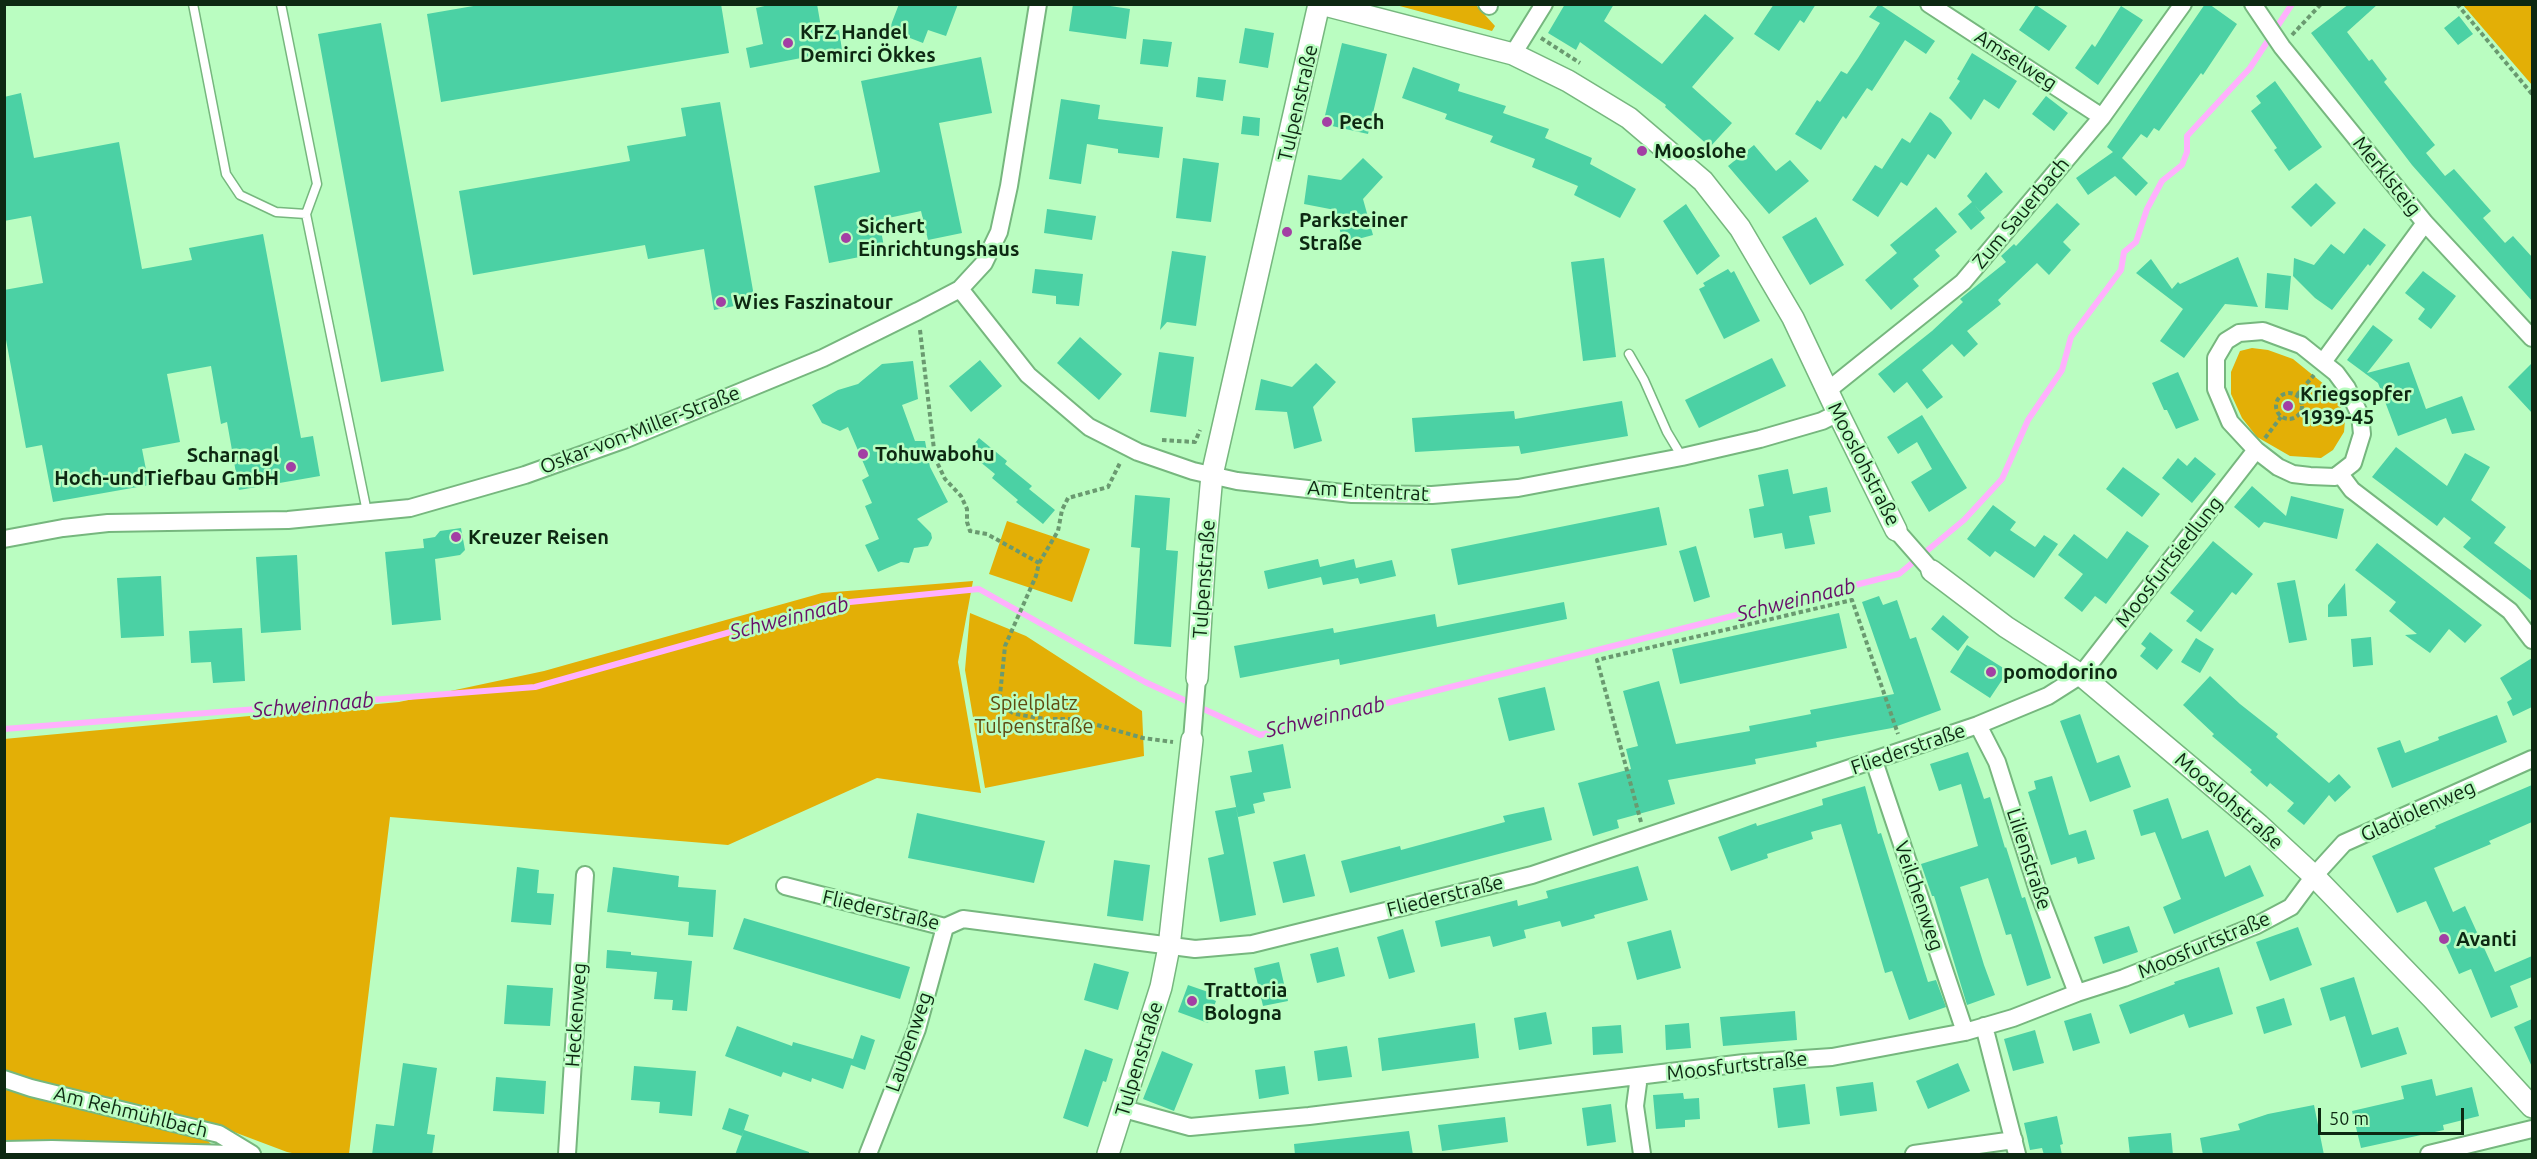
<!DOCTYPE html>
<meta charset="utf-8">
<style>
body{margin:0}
#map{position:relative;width:2537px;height:1159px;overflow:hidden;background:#bafdc1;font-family:Ubuntu,sans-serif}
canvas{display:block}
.frame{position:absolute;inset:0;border:6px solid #0d2812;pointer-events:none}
.scale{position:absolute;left:2318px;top:1108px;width:146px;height:27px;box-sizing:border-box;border:3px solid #0d2812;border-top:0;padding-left:8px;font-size:18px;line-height:21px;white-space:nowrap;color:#0d2812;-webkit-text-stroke:4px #bafdc1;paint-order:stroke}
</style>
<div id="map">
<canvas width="2537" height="1159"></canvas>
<div class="frame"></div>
<div class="scale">50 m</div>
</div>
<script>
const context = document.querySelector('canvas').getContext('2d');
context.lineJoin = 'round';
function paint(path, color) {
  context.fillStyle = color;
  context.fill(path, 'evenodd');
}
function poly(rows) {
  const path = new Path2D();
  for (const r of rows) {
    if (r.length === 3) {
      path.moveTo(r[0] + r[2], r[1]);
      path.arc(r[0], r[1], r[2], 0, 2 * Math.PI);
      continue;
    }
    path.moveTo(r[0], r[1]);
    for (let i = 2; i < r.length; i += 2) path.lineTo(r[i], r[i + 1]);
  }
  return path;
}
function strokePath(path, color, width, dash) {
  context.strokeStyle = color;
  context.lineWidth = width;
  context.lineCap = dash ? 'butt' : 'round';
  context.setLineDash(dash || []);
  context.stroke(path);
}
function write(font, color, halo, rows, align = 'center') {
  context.font = font + ' Ubuntu,sans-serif';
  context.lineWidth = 5;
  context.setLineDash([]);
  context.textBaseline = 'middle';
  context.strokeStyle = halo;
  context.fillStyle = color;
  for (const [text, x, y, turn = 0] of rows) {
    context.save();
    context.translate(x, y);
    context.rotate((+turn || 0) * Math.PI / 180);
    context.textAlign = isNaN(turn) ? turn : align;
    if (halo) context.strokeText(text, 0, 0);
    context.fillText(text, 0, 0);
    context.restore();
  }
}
paint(poly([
 [1396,5,1476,5,1495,26,1492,31],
 [2463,5,2532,5,2532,85],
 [2252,348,2268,350,2293,359,2325,385,2338,400,2345,420,2344,432,2333,450,2321,458,2290,456,2257,437,2242,418,2231,394,2231,372,2240,351],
 [1007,521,1090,549,1072,602,989,574],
 [973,581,958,662,981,793,877,778,728,845,390,817,349,1154,297,1154,287,1152,234,1132,5,1072,4,739,399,702,544,671,822,593],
 [970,613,1026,636,1142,711,1144,756,985,788,965,670],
 [4,1086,204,1137,213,1146,5,1154]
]), '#e3af06');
strokePath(poly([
 [4,729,535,687,830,604,979,589,1145,682,1260,735,1899,574,1964,520,2002,479,2028,420,2062,370,2071,337,2121,270,2124,252,2136,242,2147,209,2162,181,2182,165,2187,152,2187,136,2250,68,2292,4]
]), '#ffb1fd', 6);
paint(poly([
 [485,4,721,4,729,53,441,102,427,14],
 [773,4,817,4,822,33,839,30,842,50,750,68,746,48,763,44,756,8],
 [899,4,958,4,946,36,928,30,923,43,889,30],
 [1073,4,1097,4,1130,9,1126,39,1069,31],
 [1565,4,1614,4,1604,21,1662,64,1705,14,1734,38,1692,87,1732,123,1710,147,1665,107,1666,105,1580,42,1576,50,1548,33],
 [1774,4,1816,4,1804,23,1800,20,1779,51,1754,34],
 [1879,4,1935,41,1926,54,1905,40,1872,91,1867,88,1846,119,1843,116,1821,150,1795,134,1817,100,1820,102,1841,71,1847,74,1858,58,1880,23,1869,17],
 [2205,4,2209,4,2237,24,2203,75,2201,73,2159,131,2154,128,2147,138,2141,134,2122,158,2148,183,2136,196,2115,176,2088,195,2076,178,2113,152,2107,147],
 [2349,4,2378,4,2347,32,2369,61,2372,59,2387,79,2384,82,2435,145,2426,153,2445,176,2454,169,2491,211,2483,218,2505,243,2513,236,2532,257,2532,301,2412,165,2311,33],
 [2036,5,2067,26,2049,51,2019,30],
 [2121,6,2143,20,2098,85,2075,68,2092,44,2095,47],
 [2459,16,2473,34,2458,45,2444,28],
 [381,23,444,371,381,382,318,34],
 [1245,28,1274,33,1268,68,1239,63],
 [1143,39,1172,42,1168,67,1140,64],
 [1342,43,1387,54,1368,134,1323,124],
 [1972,53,2017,81,1999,109,1984,99,1971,120,1949,98,1960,81,1957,79],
 [981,57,992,113,939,123,962,233,928,240,921,211,879,220,885,252,829,263,814,186,880,172,861,81],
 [1413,67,1460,84,1458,91,1506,106,1503,113,1549,129,1545,138,1592,158,1590,164,1636,189,1620,218,1574,195,1578,186,1532,167,1535,159,1490,142,1493,136,1445,119,1447,114,1402,98],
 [1198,77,1226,80,1223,101,1196,97],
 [2275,81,2322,147,2289,171,2274,150,2277,148,2251,111,2261,103,2256,96],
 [21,93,34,158,119,142,142,269,192,260,189,248,263,234,301,438,313,436,320,476,239,490,227,422,221,424,211,366,167,374,180,442,142,449,149,485,53,502,42,445,26,448,4,329,4,290,43,283,31,216,4,221,4,97],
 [2046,96,2068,113,2054,131,2032,114],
 [1061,99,1100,105,1098,119,1163,127,1159,158,1118,153,1118,149,1087,144,1081,184,1049,179],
 [720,102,755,302,714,310,704,249,648,259,645,245,473,275,459,191,630,161,627,146,686,136,681,108],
 [1930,112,1941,119,1952,133,1935,159,1928,154,1907,186,1901,182,1878,217,1852,200,1875,165,1882,169,1902,138,1910,143],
 [1243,116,1260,118,1259,136,1241,134],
 [1754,145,1776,171,1790,160,1809,181,1769,214,1728,166],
 [1183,158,1219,163,1211,222,1176,218],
 [1363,158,1383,177,1363,199,1373,235,1343,243,1335,210,1304,204,1308,175,1341,180],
 [1986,172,2003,192,1980,212,1974,204,1985,218,1971,230,1958,214,1972,202,1967,196],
 [2316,183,2336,203,2311,227,2291,207],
 [2057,203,2080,224,2063,242,2071,250,2049,275,2037,263,1998,300,2001,304,1967,331,1978,344,1964,357,1952,344,1922,370,1943,397,1927,409,1907,382,1894,393,1878,374,1932,331,1963,302,1960,299,2006,262,2001,256,2014,244,2016,246],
 [1686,204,1720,256,1697,275,1663,221],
 [1936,207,1957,232,1935,250,1940,256,1913,279,1919,286,1891,310,1865,280,1897,253,1890,245],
 [1047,209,1096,216,1092,240,1044,233],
 [1816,217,1844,265,1810,285,1782,237],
 [2364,228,2386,245,2370,266,2368,264,2332,310,2315,298,2293,276,2294,258,2314,265,2331,244,2344,254],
 [1172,251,1206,256,1196,326,1167,322,1160,330],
 [2238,257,2258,307,2225,304,2184,358,2160,341,2183,309,2136,273,2151,259,2172,289,2178,282,2180,284],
 [1604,258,1616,357,1583,361,1571,262],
 [1035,269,1083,274,1079,306,1056,304,1056,296,1032,293],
 [1728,269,1731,273,1734,271,1760,321,1724,339,1699,289,1705,286,1703,283],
 [2423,271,2456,296,2431,329,2418,319,2425,309,2405,293],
 [2267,273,2291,276,2288,310,2265,308],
 [2373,325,2393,340,2367,373,2409,362,2426,409,2462,396,2475,430,2452,434,2446,418,2398,436,2378,383,2347,360],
 [1080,337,1122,374,1099,400,1057,363],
 [1159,352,1194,357,1186,417,1150,412],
 [1772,358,1786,386,1699,428,1685,400],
 [980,360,1002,386,971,412,949,386],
 [913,361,918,399,902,405,915,441,925,441,930,467,948,502,917,519,931,533,932,538,928,546,914,548,909,563,901,562,878,572,865,545,879,539,865,506,872,503,862,480,869,476,848,427,840,431,822,423,812,405,838,390,858,384,882,364],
 [1316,363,1336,382,1313,407,1322,441,1294,449,1287,412,1255,410,1261,379,1292,387],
 [2532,363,2532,413,2508,387],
 [2178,372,2199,420,2176,429,2167,410,2164,410,2152,383],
 [1622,401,1628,436,1521,454,1519,446,1415,452,1412,418,1514,411,1515,419],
 [1922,415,1967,488,1929,512,1911,482,1932,469,1917,442,1898,454,1887,437],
 [979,438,1007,461,1005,464,1032,486,1029,489,1055,510,1043,524,1016,502,1018,500,992,478,995,474,968,452],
 [2396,447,2447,486,2465,453,2490,467,2471,500,2506,527,2494,543,2532,571,2532,601,2463,547,2471,538,2444,517,2437,526,2372,477],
 [2195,457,2216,474,2192,503,2162,478,2178,458,2187,466],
 [2123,467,2160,494,2142,517,2106,489],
 [1788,469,1793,494,1827,487,1831,512,1809,516,1815,544,1785,549,1782,533,1754,538,1749,509,1764,506,1758,475],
 [2252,486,2286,516,2291,496,2344,509,2337,539,2264,522,2259,528,2234,507],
 [1135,495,1170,498,1166,550,1178,551,1171,647,1134,644,1140,548,1131,547],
 [1993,505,2016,522,2010,530,2035,547,2044,535,2058,544,2034,578,1995,551,1990,557,1967,539],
 [1659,507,1667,545,1458,585,1451,549],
 [461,528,465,550,460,555,435,559,441,620,392,625,385,552,424,548,423,539,435,537,440,531],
 [2127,531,2149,546,2106,604,2095,596,2082,612,2064,598,2083,574,2058,555,2074,534,2107,559],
 [2213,541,2253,574,2236,595,2232,592,2201,632,2186,621,2194,611,2170,593],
 [2377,543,2482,625,2465,643,2449,629,2430,653,2405,635,2417,634,2389,611,2396,602,2355,570],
 [1696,546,1710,597,1694,602,1679,551],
 [297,555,301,630,261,633,256,557],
 [1318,559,1320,567,1354,559,1356,568,1392,560,1396,576,1360,584,1358,578,1323,585,1321,577,1268,589,1264,571],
 [161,576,164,636,121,638,117,578],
 [2295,580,2307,640,2289,643,2277,583],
 [2345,583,2347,616,2328,617,2328,605],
 [1879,596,1883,605,1897,600,1910,639,1916,637,1941,710,1892,728,1816,742,1817,747,1755,759,1756,764,1668,780,1675,804,1617,820,1619,828,1593,836,1578,783,1631,769,1626,749,1638,746,1623,691,1659,681,1676,744,1750,731,1749,726,1811,714,1810,710,1894,694,1862,602],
 [1564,602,1567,619,1340,665,1339,659,1240,678,1234,646,1333,628,1334,633,1435,614,1437,627],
 [1839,613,1847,648,1680,684,1672,649],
 [1943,615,1969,637,1958,651,1931,629],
 [242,628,245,681,213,683,211,662,191,663,189,631],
 [2150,632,2173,650,2157,670,2140,656,2146,648,2141,644],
 [2371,637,2373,665,2353,667,2351,639],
 [2196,638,2214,649,2200,673,2181,662],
 [1967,645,2008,671,1990,698,1950,672],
 [2532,658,2532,707,2513,716,2507,702,2512,699,2500,678],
 [2210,676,2240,704,2278,734,2276,737,2329,783,2339,774,2351,787,2335,802,2329,795,2304,825,2287,811,2294,803,2270,783,2267,787,2250,772,2252,770,2212,736,2214,734,2183,705],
 [1545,687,1555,730,1509,741,1498,698],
 [2080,714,2097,763,2119,755,2131,787,2090,802,2060,721],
 [2497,715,2507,742,2392,788,2377,748,2400,740,2405,753,2439,740,2438,737],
 [1283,744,1291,788,1263,793,1265,801,1253,804,1255,813,1238,817,1230,776,1252,772,1248,751],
 [1968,752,1984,799,1990,797,2005,848,2006,847,2022,898,2025,897,2051,978,2027,986,2011,934,2006,935,1988,878,1960,887,1984,965,1995,995,1967,1005,1934,896,1932,896,1921,864,1978,846,1961,784,1939,791,1930,764],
 [2052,776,2069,835,2086,830,2095,859,2078,864,2076,857,2051,865,2028,792,2036,789,2034,781],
 [2532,785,2532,822,2489,841,2491,844,2434,868,2453,912,2465,906,2495,972,2532,956,2532,977,2510,986,2518,1007,2491,1018,2471,969,2459,974,2426,901,2397,913,2372,856,2436,828,2435,826],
 [1865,786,1878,834,1881,833,1928,982,1936,980,1946,1007,1909,1020,1892,971,1885,973,1841,824,1811,832,1813,839,1767,854,1768,858,1731,871,1718,837,1756,823,1757,826,1823,805,1822,799],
 [2168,798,2182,839,2208,830,2225,877,2250,865,2264,896,2174,934,2163,907,2181,899,2155,832,2141,836,2133,810],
 [1236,807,1256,915,1220,922,1208,858,1224,854,1215,811],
 [1544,807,1552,840,1350,893,1341,861,1400,846,1401,850,1505,822,1503,816],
 [917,813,1045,841,1034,883,908,858],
 [1305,854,1315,896,1283,903,1273,862],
 [1114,860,1150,865,1143,921,1107,916],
 [1638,866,1648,900,1594,915,1595,918,1562,927,1560,921,1524,930,1526,938,1493,947,1490,936,1441,947,1435,921,1517,900,1518,906,1548,898,1546,891],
 [517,867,539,870,537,893,554,894,551,925,511,922],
 [613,867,679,876,678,887,716,890,713,937,688,935,689,922,607,912],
 [744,918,910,967,900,999,733,949],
 [2129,926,2138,952,2103,964,2094,937],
 [2298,927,2312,965,2270,981,2256,942],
 [1403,929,1415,972,1389,979,1377,937],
 [1671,930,1681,968,1637,980,1627,942],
 [1338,947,1345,976,1317,983,1310,954],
 [607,950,631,952,631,955,692,961,687,1011,672,1010,673,1000,654,999,657,972,606,968],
 [1279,962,1288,1001,1263,1006,1254,968],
 [1094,963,1129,972,1118,1010,1084,1000],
 [2219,967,2233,1014,2189,1028,2184,1014,2130,1034,2119,1005,2175,984,2174,982],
 [2354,977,2372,1035,2398,1027,2407,1054,2361,1068,2345,1016,2330,1021,2320,988],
 [507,985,553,988,550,1026,504,1024],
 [1188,985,1211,993,1209,998,1216,1001,1208,1023,1178,1012],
 [2284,998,2292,1025,2264,1034,2256,1007],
 [1795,1011,1797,1040,1723,1046,1720,1017],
 [1546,1012,1552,1044,1519,1050,1514,1018],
 [2091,1013,2100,1043,2073,1051,2064,1021],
 [2532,1019,2532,1067,2514,1027],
 [1475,1023,1479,1058,1382,1071,1378,1038],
 [1689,1023,1691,1048,1666,1050,1665,1025],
 [1621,1025,1623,1053,1593,1055,1592,1027],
 [737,1026,792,1046,793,1042,853,1059,861,1035,875,1040,865,1070,851,1065,843,1089,812,1078,811,1082,783,1072,781,1077,725,1056],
 [2035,1030,2044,1063,2013,1071,2004,1039],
 [1347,1046,1352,1077,1318,1081,1314,1051],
 [1085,1049,1113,1059,1106,1082,1103,1081,1088,1127,1063,1118],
 [1162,1051,1193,1064,1174,1111,1143,1099],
 [403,1063,437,1068,427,1134,435,1135,432,1155,372,1155,376,1124,394,1126],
 [1958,1063,1970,1091,1928,1109,1916,1081],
 [634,1066,696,1071,692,1116,659,1113,660,1102,631,1100],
 [1285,1066,1289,1094,1259,1099,1255,1070],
 [496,1077,546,1081,544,1114,493,1111],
 [2432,1079,2436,1096,2472,1087,2479,1116,2443,1125,2444,1130,2361,1148,2352,1111,2404,1099,2401,1086],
 [1873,1082,1877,1111,1840,1116,1836,1087],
 [1805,1084,1810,1124,1778,1128,1773,1088],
 [1683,1093,1684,1099,1699,1098,1700,1119,1685,1120,1685,1127,1656,1129,1653,1095],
 [1611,1104,1616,1142,1587,1146,1582,1108],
 [2314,1105,2324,1155,2203,1155,2200,1138,2240,1130,2238,1124,2268,1114],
 [729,1108,749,1115,742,1136,722,1129],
 [2057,1116,2063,1144,2060,1145,2062,1155,2044,1155,2042,1148,2030,1150,2024,1123],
 [1505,1117,1508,1142,1442,1151,1438,1125],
 [744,1130,809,1152,809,1155,735,1155],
 [1409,1131,1413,1155,1295,1155,1294,1144],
 [2171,1133,2173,1155,2130,1155,2128,1137]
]), '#4bd1a4');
const service = poly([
 [193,4,226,174,240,195,276,212,306,214],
 [281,4,317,184,306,214,367,512],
 [1629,354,1644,380,1667,432,1682,457]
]);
const minor = poly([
 [1487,4,1489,6],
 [1929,4,2102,117],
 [2253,4,2282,47,2425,223,2532,338],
 [1513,54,1544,4],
 [960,289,1028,375,1089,427,1138,452,1193,471,1237,481,1352,494,1432,495,1518,488,1682,457,1760,439,1822,421,1838,413],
 [2323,362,2425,223],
 [1827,391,1963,282,2102,117,2183,4],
 [2340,474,2352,490,2510,611,2532,640],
 [1896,530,1932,571],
 [4,539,63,528,108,523,288,520,410,508,525,475,626,439,823,358,918,311,960,289,984,263,999,232,1009,186,1038,4],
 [1978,725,1997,762,2038,891,2077,993],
 [1192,740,1197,678],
 [1874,761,1965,1032],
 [785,886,945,927,963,919,1195,949,1252,944,1532,875,1978,725,2048,696,2081,675,2256,450,2278,467,2293,474,2310,476,2335,477,2353,463,2362,434,2360,415,2347,388,2336,373,2301,345,2263,331,2239,333,2226,341,2216,358,2216,389,2230,422,2256,450],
 [1984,1026,2017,1154],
 [1639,1076,1635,1106,1642,1154],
 [4,1079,31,1088,219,1134,252,1154],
 [1124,1109,1190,1127,1309,1116,1744,1063,1832,1057,1965,1032,2013,1018,2077,993,2124,978,2257,925,2291,907,2314,876,2344,843,2532,759],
 [4,1150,52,1149,230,1154],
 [567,1154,585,875],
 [868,1154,917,1029,945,927],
 [1914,1154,2014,1140],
 [2429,1154,2532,1129]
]);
const tertiary = poly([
 [1321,4,1513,54,1568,81,1629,118,1703,181,1740,228,1793,318,1838,413,1896,530],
 [1932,571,2006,627,2081,675,2259,825,2314,876,2432,998,2532,1107],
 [1197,678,1205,553,1212,475,1319,4],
 [1108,1154,1161,987,1169,947,1192,740]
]);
strokePath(service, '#76b77e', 11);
strokePath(minor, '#76b77e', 20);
strokePath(tertiary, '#76b77e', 24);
strokePath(poly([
 [2457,4,2532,94],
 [2292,35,2321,4],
 [1541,38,1580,63],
 [920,330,935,458,945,479,961,496,967,509,967,522,970,531,987,534,1039,563,1036,576,1005,646,999,705,1015,714,1045,719,1076,719,1143,738,1173,742],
 [2289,406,13],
 [2297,395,2314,375],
 [2265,438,2281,417],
 [1162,440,1195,442,1200,430],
 [1039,563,1058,531,1062,510,1068,498,1108,487,1120,463],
 [1641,822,1597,660,1852,600,1898,734]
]), '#6a9a70', 4, [4.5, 3]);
strokePath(service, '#fff', 8);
strokePath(minor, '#fff', 16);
strokePath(tertiary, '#fff', 21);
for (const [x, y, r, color] of [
 [788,43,6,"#a33fa4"],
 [1327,122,6,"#a33fa4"],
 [1642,151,6,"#a33fa4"],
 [1287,232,6,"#a33fa4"],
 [846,238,6,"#a33fa4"],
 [721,302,6,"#a33fa4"],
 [2288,406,6,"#a33fa4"],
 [863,454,6,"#a33fa4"],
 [291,467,6,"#a33fa4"],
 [456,537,6,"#a33fa4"],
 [1991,672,6,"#a33fa4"],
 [2444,939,6,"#a33fa4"],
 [1192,1001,6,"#a33fa4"]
]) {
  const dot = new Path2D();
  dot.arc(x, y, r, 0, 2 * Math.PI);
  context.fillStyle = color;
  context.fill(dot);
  strokePath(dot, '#bafdc1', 2);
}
write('bold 20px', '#0d2812', '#bafdc1', [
 ["KFZ Handel",800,32],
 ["Demirci Ökkes",800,55],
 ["Pech",1339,122],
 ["Mooslohe",1654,151],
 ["Parksteiner",1299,220],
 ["Straße",1299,243],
 ["Sichert",858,226],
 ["Einrichtungshaus",858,249],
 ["Wies Faszinatour",733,302],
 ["Kriegsopfer",2300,394],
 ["1939-45",2300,417],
 ["Tohuwabohu",875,454],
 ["Scharnagl",279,455,"right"],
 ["Hoch-undTiefbau GmbH",279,478,"right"],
 ["Kreuzer Reisen",468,537],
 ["pomodorino",2003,672],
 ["Avanti",2456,939],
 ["Trattoria",1204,990],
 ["Bologna",1204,1013]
], 'left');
write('20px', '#0d2812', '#bafdc1', [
 ["Amselweg",2016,60,33],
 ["Tulpenstraße",1298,103,-77],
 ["Merklsteig",2387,176,51],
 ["Zum Sauerbach",2021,213,-50],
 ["Oskar-von-Miller-Straße",640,430,-21],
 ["Mooslohstraße",1864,464,63],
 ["Am Ententrat",1368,491,3],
 ["Moosfurtsiedlung",2169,562,-52],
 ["Tulpenstraße",1204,579,-86],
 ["Fliederstraße",1908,749,-19],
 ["Mooslohstraße",2229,801,41],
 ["Gladiolenweg",2418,811,-24],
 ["Lilienstraße",2029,859,72],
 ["Fliederstraße",1445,896,-14],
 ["Veilchenweg",1919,896,71],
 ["Fliederstraße",881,910,13],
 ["Moosfurtstraße",2204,945,-23],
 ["Heckenweg",576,1015,-86],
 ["Laubenweg",909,1042,-71],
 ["Tulpenstraße",1139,1059,-73],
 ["Moosfurtstraße",1737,1066,-6],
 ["Am Rehmühlbach",131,1112,14]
]);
write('20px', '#5f4a0f', '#bafdc1', [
 ["Spielplatz",1034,703],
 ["Tulpenstraße",1034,726]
]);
write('italic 21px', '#670f69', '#bafdc1', [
 ["Schweinnaab",1796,600,-14],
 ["Schweinnaab",789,618,-14],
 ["Schweinnaab",313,705,-5],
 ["Schweinnaab",1325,717,-13]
]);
</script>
